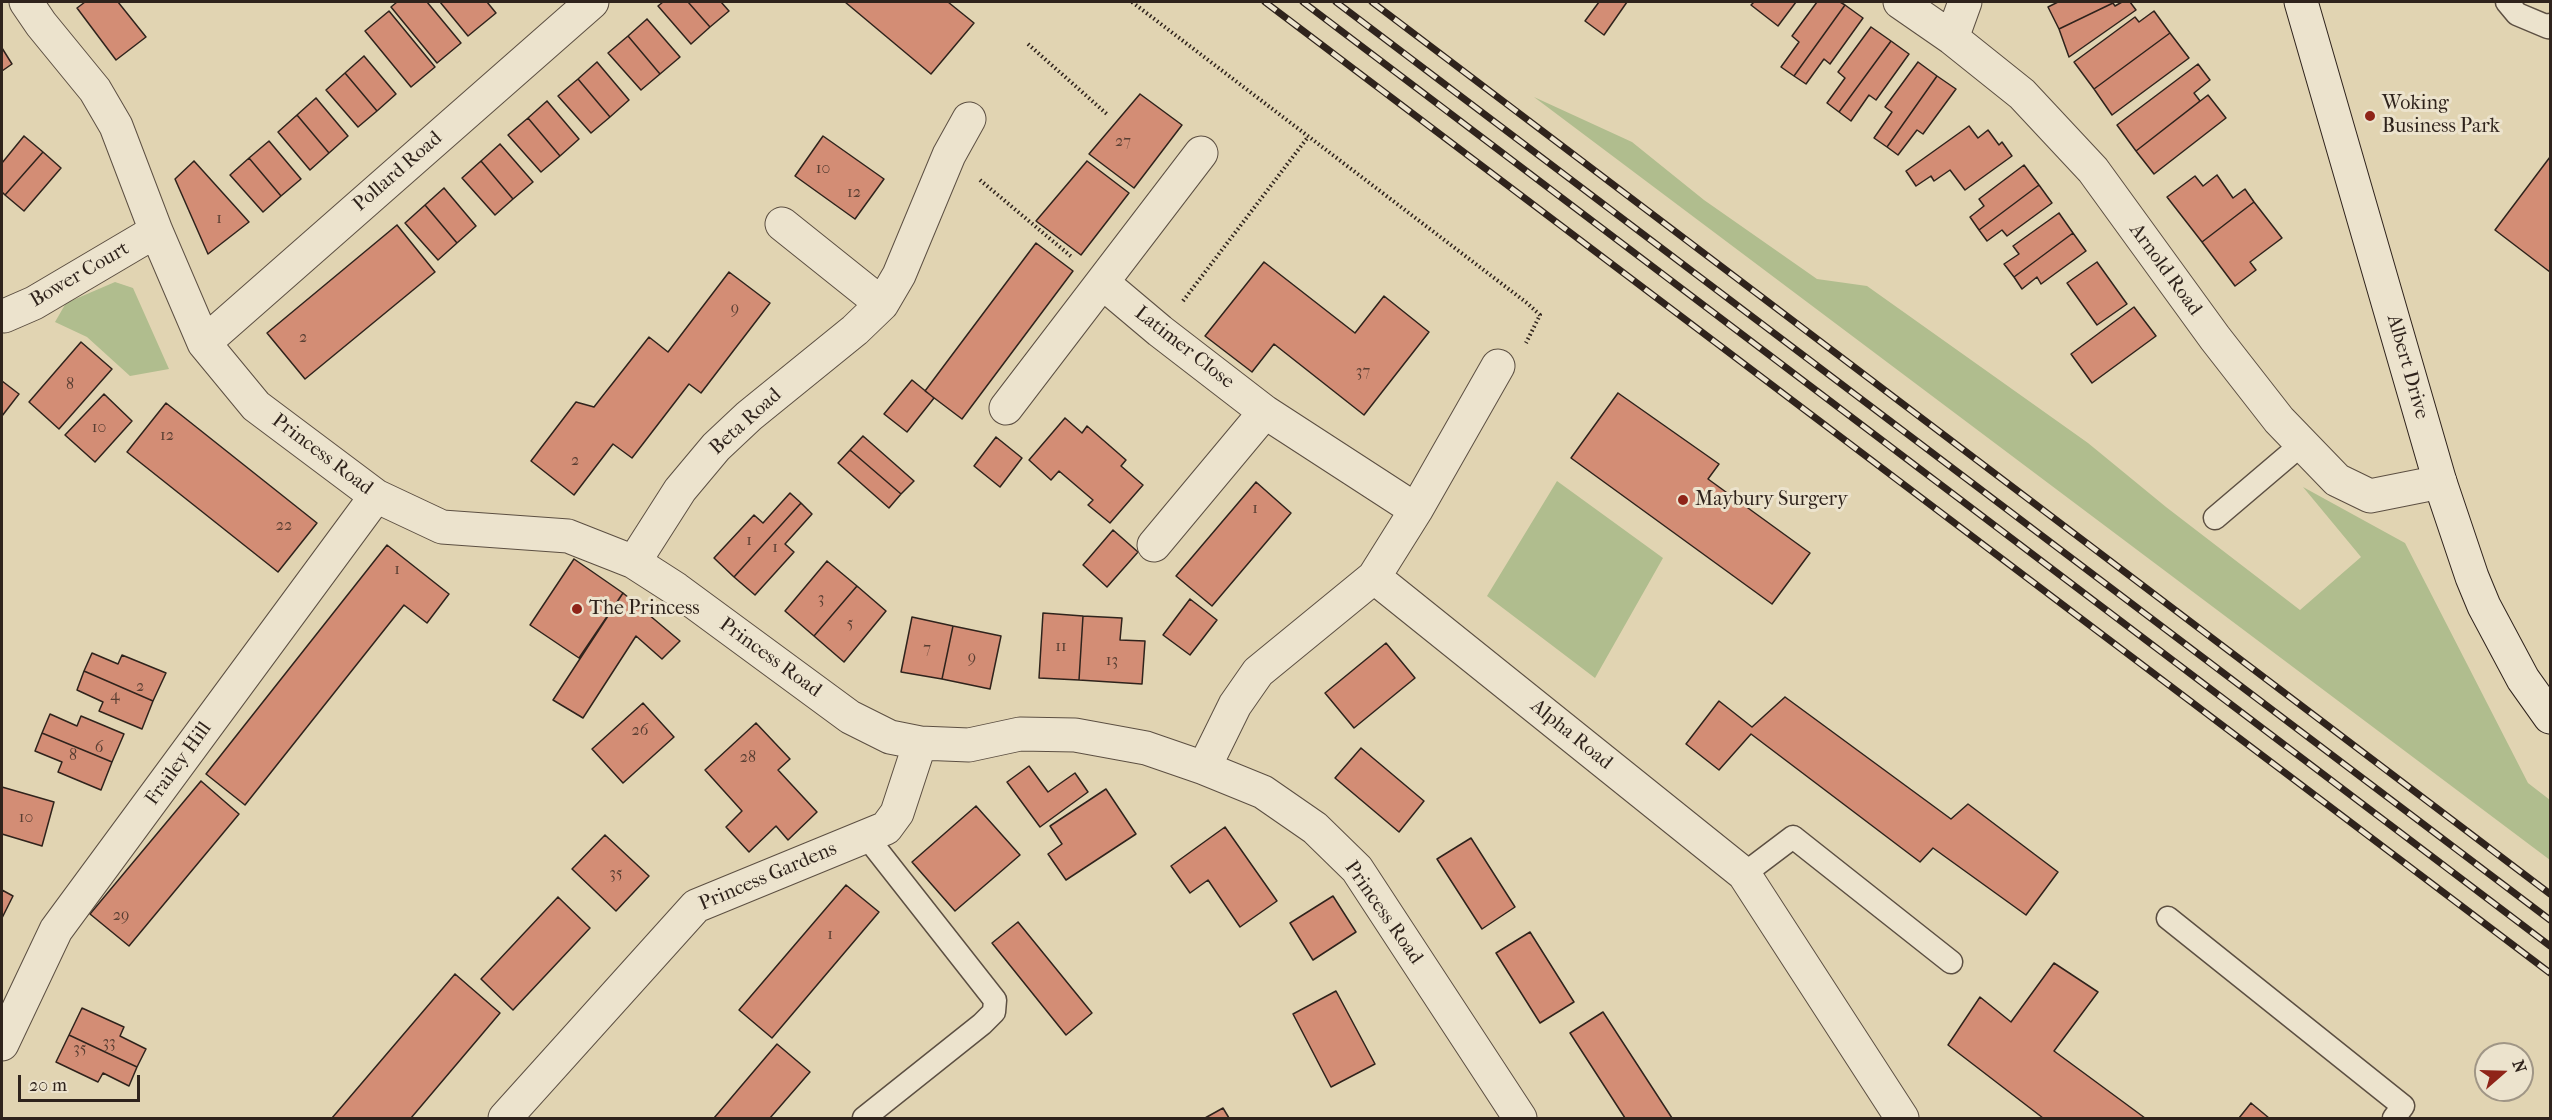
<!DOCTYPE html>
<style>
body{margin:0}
#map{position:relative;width:2552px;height:1120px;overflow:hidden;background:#e1d4b2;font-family:"IM FELL French Canon",serif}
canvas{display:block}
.frame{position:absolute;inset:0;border:3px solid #2f231c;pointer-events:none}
.north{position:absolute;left:2474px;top:1042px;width:60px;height:60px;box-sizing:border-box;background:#ece3cd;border:2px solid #a09686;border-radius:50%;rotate:70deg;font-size:16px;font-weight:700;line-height:24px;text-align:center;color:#2f231c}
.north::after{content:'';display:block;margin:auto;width:21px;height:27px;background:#8f2418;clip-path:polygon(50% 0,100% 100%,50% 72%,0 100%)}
.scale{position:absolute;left:18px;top:1075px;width:122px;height:27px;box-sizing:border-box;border:3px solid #2f231c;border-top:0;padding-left:8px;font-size:18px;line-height:21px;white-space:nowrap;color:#2f231c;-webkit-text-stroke:4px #ece3cd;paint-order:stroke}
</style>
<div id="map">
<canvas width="2552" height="1120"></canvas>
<div class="frame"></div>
<div class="north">N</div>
<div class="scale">20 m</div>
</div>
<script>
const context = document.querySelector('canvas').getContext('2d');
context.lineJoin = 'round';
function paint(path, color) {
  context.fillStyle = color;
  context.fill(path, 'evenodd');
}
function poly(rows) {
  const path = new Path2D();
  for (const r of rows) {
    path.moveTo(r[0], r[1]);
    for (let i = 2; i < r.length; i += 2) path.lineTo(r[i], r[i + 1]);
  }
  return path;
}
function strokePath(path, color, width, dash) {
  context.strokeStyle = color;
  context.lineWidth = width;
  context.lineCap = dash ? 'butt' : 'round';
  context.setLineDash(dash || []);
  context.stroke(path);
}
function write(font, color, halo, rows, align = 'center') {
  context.font = font + ' "IM FELL French Canon",serif';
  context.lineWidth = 6;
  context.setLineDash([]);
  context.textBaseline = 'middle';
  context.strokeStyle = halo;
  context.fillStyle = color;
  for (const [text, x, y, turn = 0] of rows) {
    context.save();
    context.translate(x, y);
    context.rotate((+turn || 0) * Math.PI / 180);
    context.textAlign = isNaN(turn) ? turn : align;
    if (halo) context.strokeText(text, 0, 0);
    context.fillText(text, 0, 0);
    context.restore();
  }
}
paint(poly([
 [1534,97,1632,142,1704,200,1817,279,1867,286,2088,443,2166,507,2300,610,2361,557,2303,487,2405,543,2528,783,2550,800,2550,860],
 [115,282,133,288,169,369,130,376,87,337,55,322,66,303],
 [1557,481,1663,558,1595,678,1487,596]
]), '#b0bd8e');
const building = poly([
 [85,2,118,2,146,37,116,60,77,8,85,2],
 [397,2,427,2,461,43,437,63,391,7,397,2],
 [440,2,487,2,496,13,468,36,440,2],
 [663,2,688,2,710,27,691,44,658,6,663,2],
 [688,2,721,2,729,11,710,27,688,2],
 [845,2,948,2,974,23,931,74,845,2],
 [1599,2,1627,2,1604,35,1585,21,1599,2],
 [1754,2,1796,2,1778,26,1751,5,1754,2],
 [1817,2,1840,2,1845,5,1794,76,1781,67,1799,42,1792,36,1817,2],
 [2058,2,2113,2,2113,3,2059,29,2048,7,2058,2],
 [2122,2,2130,2,2136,10,2069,57,2059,29,2113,3,2115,6,2122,2],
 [1845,5,1863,18,1830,64,1824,59,1806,84,1794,76,1845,5],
 [389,11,435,67,411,87,365,31,389,11],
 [2154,11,2170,33,2094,89,2074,62,2135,17,2139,22,2154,11],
 [647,19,680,57,660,74,628,36,647,19],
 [1871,27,1891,41,1839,112,1827,103,1845,78,1838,72,1871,27],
 [2170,33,2189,58,2112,115,2094,89,2170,33],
 [628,36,660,74,641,90,608,53,628,36],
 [1891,41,1909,54,1876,100,1869,95,1851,121,1839,112,1891,41],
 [2,48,12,64,2,71,2,48],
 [364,56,396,94,377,111,345,73,364,56],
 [597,62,629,100,610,117,578,79,597,62],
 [1918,62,1937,76,1887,147,1874,138,1892,112,1885,107,1918,62],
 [2198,64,2210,80,2194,93,2200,101,2136,151,2117,125,2198,64],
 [345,73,377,111,358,127,326,90,345,73],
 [1937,76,1956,89,1923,134,1917,130,1898,155,1887,147,1937,76],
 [578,79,610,117,591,133,558,96,578,79],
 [1140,94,1182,125,1134,188,1089,154,1140,94],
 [2208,95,2226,118,2154,174,2136,151,2208,95],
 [316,98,348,136,329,153,297,115,316,98],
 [547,101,579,139,560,156,528,118,547,101],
 [297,115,329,153,310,170,278,132,297,115],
 [528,118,560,156,541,172,508,135,528,118],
 [1969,126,1978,138,1988,130,1999,145,2002,142,2012,156,1965,190,1950,170,1934,181,1931,176,1916,186,1906,171,1969,126],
 [24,136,43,152,5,195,2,192,2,163,24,136],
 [823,136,884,179,855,219,795,176,823,136],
 [269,141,301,179,281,196,249,158,269,141],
 [500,144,533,182,513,199,481,161,500,144],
 [43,152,61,168,24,211,5,195,43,152],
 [2550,157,2550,272,2495,230,2550,157],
 [249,158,281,196,263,212,230,175,249,158],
 [194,161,249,222,208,254,175,179,194,161],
 [481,161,513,199,495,215,462,178,481,161],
 [1087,161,1129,193,1081,255,1036,221,1087,161],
 [2024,165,2039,185,1979,230,1970,217,1984,206,1979,199,2024,165],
 [2217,175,2233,198,2245,189,2254,202,2202,242,2167,197,2195,176,2203,186,2217,175],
 [2039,185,2052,203,2007,236,2002,230,1987,241,1979,230,2039,185],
 [444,188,476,226,457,243,425,205,444,188],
 [2254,202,2282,238,2250,262,2256,270,2235,286,2202,242,2254,202],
 [425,205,457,243,438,260,405,223,425,205],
 [2059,213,2073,233,2014,277,2004,264,2019,254,2013,246,2059,213],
 [397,225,435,272,305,379,267,333,397,225],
 [2073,233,2086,251,2041,284,2037,277,2022,289,2014,277,2073,233],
 [1036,243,1073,271,962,419,925,391,1036,243],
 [1264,262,1355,333,1384,296,1429,332,1364,415,1274,344,1252,372,1205,336,1264,262],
 [2097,262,2127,304,2097,325,2067,283,2097,262],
 [729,272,770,303,701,393,689,384,632,458,613,444,574,495,531,461,576,402,594,407,649,337,668,352,729,272],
 [2134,307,2156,336,2092,383,2071,354,2134,307],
 [81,342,112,369,59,429,29,402,81,342],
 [912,380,934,398,907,432,884,414,912,380],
 [2,381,19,394,2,416,2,381],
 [1618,393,1719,464,1708,479,1810,553,1772,604,1571,458,1618,393],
 [104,394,132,421,95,462,65,435,104,394],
 [166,403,317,523,278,572,127,452,166,403],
 [1065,418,1082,433,1087,426,1126,460,1121,466,1143,485,1110,523,1088,505,1093,500,1059,471,1051,480,1029,460,1065,418],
 [863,436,914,481,901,494,850,450,863,436],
 [996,437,1022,458,1000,487,974,466,996,437],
 [850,450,901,494,889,508,838,463,850,450],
 [1256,482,1291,513,1212,606,1176,576,1256,482],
 [790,493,801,503,734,577,714,558,754,515,763,523,790,493],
 [801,503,812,514,785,544,794,552,755,595,734,577,801,503],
 [1113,530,1138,552,1107,587,1083,565,1113,530],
 [387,545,449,594,427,623,404,605,245,805,206,774,387,545],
 [574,559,623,593,579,658,530,625,574,559],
 [827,561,857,586,814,636,785,611,827,561],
 [857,586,886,611,844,662,814,636,857,586],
 [623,593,680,641,662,659,636,636,583,718,553,700,623,593],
 [1190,599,1217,620,1190,655,1163,635,1190,599],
 [1043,613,1083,616,1079,680,1039,678,1043,613],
 [1083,616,1122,618,1120,640,1145,641,1142,684,1079,680,1083,616],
 [912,617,953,626,942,679,901,672,912,617],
 [953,626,1001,636,990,689,942,679,953,626],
 [1386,643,1415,678,1354,728,1325,693,1386,643],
 [92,653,118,664,122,655,166,673,153,701,84,671,92,653],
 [84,671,153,701,142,729,99,711,103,702,77,690,84,671],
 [1785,697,1951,819,1968,804,2058,872,2026,915,1933,848,1920,862,1751,734,1719,770,1686,744,1719,701,1752,727,1785,697],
 [643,703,674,737,623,783,592,749,643,703],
 [50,714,77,726,81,716,124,734,112,762,42,733,50,714],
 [756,723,790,759,778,770,817,812,788,840,776,826,749,852,726,827,742,811,705,770,756,723],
 [42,733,112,762,101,790,58,772,62,762,35,751,42,733],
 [1361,748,1424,801,1399,832,1335,778,1361,748],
 [1029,766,1048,792,1075,773,1088,792,1040,827,1007,782,1029,766],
 [201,781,239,814,129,946,90,914,201,781],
 [2,787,54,802,42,846,2,834,2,787],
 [1106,789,1136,834,1066,880,1048,854,1062,844,1050,826,1106,789],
 [976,806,1020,855,955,911,912,862,976,806],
 [1225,827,1277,901,1240,927,1208,880,1190,893,1171,866,1225,827],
 [605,835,649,876,616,911,572,869,605,835],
 [1471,838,1515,907,1482,929,1437,859,1471,838],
 [846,885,879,912,772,1038,739,1010,846,885],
 [2,890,13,896,2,918,2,890],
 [1333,896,1356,932,1313,960,1290,923,1333,896],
 [558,897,590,928,513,1010,481,979,558,897],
 [1018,922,1092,1013,1066,1035,992,943,1018,922],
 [1530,932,1574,1002,1540,1023,1496,953,1530,932],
 [2054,963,2098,992,2054,1051,2145,1118,2043,1118,1948,1045,1980,997,2011,1022,2054,963],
 [455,974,500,1013,411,1118,332,1118,455,974],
 [1336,991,1375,1064,1331,1087,1293,1014,1336,991],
 [82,1008,124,1027,120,1036,146,1049,137,1067,69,1035,82,1008],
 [1603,1012,1672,1118,1625,1118,1570,1033,1603,1012],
 [69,1035,137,1067,129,1086,103,1073,98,1082,56,1062,69,1035],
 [777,1044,810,1072,770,1118,714,1118,777,1044],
 [2251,1103,2269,1118,2239,1118,2251,1103],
 [1223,1108,1229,1118,1205,1118,1223,1108]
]);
paint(building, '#d38d75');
strokePath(building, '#2f231c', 1.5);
const lane = poly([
 [2507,2,2517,14,2548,27,2550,25],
 [2215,518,2302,444],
 [1744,874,1793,837,1951,962],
 [2168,918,2403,1106,2394,1118],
 [864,1118,982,1024,994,1012,995,1000,866,836]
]);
const street = poly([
 [26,2,41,24,95,90,116,126,156,231,204,343,256,406,376,496,442,527,568,536,634,562,676,589,850,717,890,737,920,743,969,745,1020,734,1075,735,1146,748,1204,768,1263,792,1315,828,1357,869,1520,1118],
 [1900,2,1952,38,2022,94,2093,170,2215,338,2279,420,2337,480,2370,496,2440,482],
 [1952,38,1965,2],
 [782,224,882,304],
 [1103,283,1160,331,1265,412,1416,510],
 [4,316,34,303,156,231],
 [204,343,592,2],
 [1006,408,1201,153],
 [1154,545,1265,412],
 [634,562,680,490,716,447,749,416,855,330,882,304,899,275,949,155,969,119],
 [1374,577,1744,874,1902,1118],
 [1204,768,1235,705,1258,672,1374,577,1416,510,1498,366],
 [2,1044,56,930,376,496],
 [505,1118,696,906,886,828,897,813,920,743]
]);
const secondary = poly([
 [2301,2,2440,482,2472,577,2484,606,2523,679,2550,717]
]);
strokePath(lane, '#5c4f42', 25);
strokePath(street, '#5c4f42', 35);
strokePath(secondary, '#2f231c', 35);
strokePath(poly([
 [1132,2,1527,303,1540,315,1526,343],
 [1028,44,1108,115],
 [980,180,1073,258],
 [1183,301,1308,137]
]), '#2f231c', 4, [1.5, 3]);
strokePath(lane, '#ece3cd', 22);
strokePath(street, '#ece3cd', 33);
strokePath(secondary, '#ece3cd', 33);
const rail = poly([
 [1265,2,2550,973],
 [1303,2,2550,946],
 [1336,2,2550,920],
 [1372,2,2550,894]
]);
strokePath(rail, '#2f231c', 7);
strokePath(rail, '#ece3cd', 4.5, [14]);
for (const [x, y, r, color] of [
 [2370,116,6,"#8f2418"],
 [1683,500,6,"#8f2418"],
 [577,609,6,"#8f2418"]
]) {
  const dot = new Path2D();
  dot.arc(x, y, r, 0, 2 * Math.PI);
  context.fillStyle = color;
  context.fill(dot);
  strokePath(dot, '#ece3cd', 2);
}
write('16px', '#583e32', null, [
 ["27",1123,142],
 ["10",823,169],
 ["12",854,193],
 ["1",219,219],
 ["9",735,309],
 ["2",303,338],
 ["37",1363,372],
 ["8",70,385],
 ["10",99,428],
 ["12",167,436],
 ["2",575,461],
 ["1",1255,509],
 ["22",284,526],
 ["1",749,541],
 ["1",775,548],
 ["1",397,570],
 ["3",821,599],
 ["5",850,624],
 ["11",1061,647],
 ["7",927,649],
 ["9",972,658],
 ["13",1112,661],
 ["2",140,687],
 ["4",115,696],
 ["26",640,731],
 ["6",99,748],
 ["8",73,756],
 ["28",748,758],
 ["10",26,818],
 ["35",616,874],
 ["29",121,916],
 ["1",830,935],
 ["33",109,1043],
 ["35",80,1049]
]);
write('20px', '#2f231c', '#ece3cd', [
 ["Woking",2382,104],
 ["Business Park",2382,127],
 ["Maybury Surgery",1695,500],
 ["The Princess",589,609]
], 'left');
write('20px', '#2f231c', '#ece3cd', [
 ["Pollard Road",398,172,-41],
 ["Arnold Road",2165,270,54],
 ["Bower Court",80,275,-30],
 ["Latimer Close",1184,348,38],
 ["Albert Drive",2407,367,74],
 ["Beta Road",746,422,-42],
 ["Princess Road",322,455,37],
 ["Princess Road",770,658,36],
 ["Alpha Road",1571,735,39],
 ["Frailey Hill",179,764,-54],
 ["Princess Gardens",768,877,-23],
 ["Princess Road",1383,913,55]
]);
</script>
